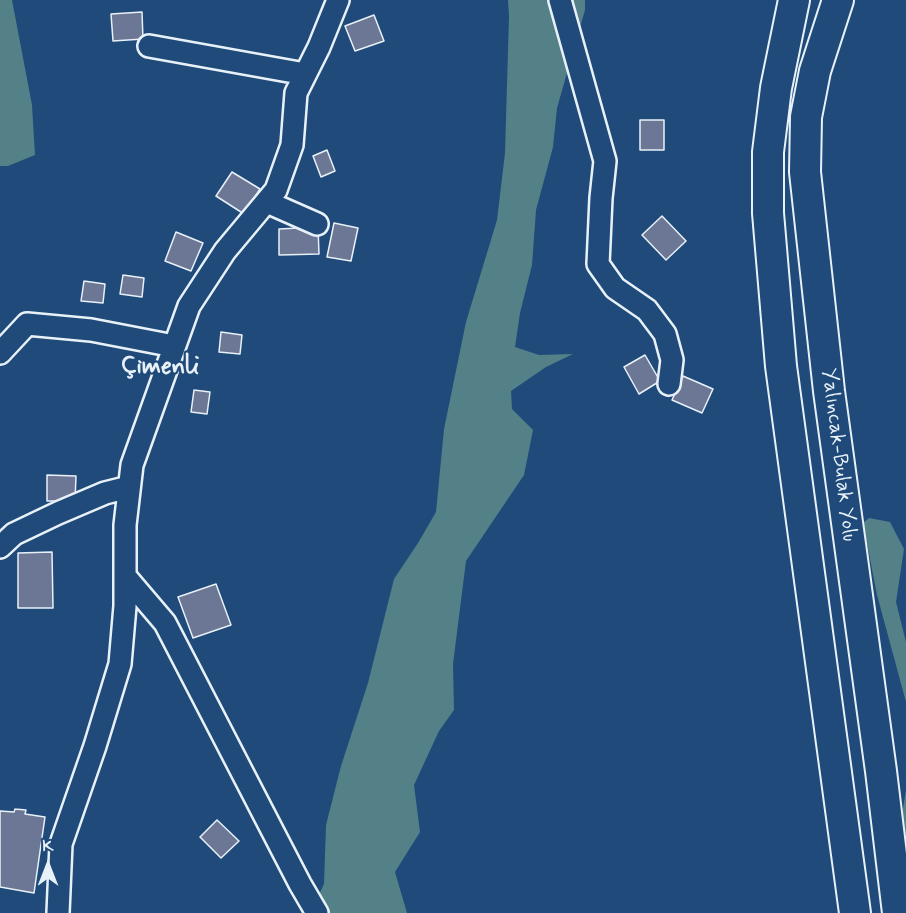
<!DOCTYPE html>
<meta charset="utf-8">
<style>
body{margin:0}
#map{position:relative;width:906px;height:913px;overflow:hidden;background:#1f4a7a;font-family:Mynerve,sans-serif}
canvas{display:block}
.north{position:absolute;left:18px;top:835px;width:60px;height:60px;-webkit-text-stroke:4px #1f4a7a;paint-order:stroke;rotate:0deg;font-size:16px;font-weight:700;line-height:24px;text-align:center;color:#e8f1f8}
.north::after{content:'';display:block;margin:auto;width:21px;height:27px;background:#e8f1f8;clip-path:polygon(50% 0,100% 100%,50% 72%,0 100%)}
</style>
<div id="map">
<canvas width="906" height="913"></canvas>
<div class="north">K</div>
</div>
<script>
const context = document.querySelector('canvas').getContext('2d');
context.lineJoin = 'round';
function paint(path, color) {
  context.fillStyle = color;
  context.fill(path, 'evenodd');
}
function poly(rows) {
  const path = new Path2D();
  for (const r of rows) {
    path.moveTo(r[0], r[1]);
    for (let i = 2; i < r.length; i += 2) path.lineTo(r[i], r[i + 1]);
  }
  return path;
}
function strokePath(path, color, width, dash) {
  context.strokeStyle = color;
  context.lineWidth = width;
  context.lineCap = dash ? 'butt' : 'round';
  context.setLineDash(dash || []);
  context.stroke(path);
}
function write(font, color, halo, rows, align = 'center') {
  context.font = font + ' Mynerve,sans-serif';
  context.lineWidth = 4.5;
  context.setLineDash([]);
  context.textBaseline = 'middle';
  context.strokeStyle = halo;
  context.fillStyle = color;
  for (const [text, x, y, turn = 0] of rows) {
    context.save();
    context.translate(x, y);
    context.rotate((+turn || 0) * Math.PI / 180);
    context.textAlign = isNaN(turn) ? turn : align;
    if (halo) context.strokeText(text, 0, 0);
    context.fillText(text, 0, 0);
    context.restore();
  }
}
paint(poly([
 [0,0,12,0,32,105,35,155,8,166,0,166],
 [508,0,585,0,585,10,557,108,553,147,536,210,532,265,520,313,515,347,539,355,573,354,546,367,511,391,512,409,533,430,524,475,466,561,453,664,454,710,439,731,414,785,420,832,395,872,407,913,310,913,324,884,326,825,341,766,368,683,394,579,418,543,436,512,444,429,466,322,497,220,505,153,509,16],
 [869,518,890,522,904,549,896,602,906,642,906,702,877,595,863,523],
 [906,790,906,885,900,827]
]), '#548088');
const building = poly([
 [142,12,143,39,113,41,111,14,142,12],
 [374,15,384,41,355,51,345,26,374,15],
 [640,120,664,120,664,150,640,150,640,120],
 [327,150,335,171,321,177,313,156,327,150],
 [232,172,260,189,244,214,216,196,232,172],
 [662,216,686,241,666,260,642,235,662,216],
 [334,223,358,228,351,261,327,257,334,223],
 [318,227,319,254,279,255,279,229,318,227],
 [176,232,203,243,191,271,165,261,176,232],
 [123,275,144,278,142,297,120,294,123,275],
 [84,281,105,284,103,303,81,301,84,281],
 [221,332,242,335,240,354,219,352,221,332],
 [645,355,660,381,639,394,624,367,645,355],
 [683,376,713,389,702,413,672,400,683,376],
 [194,390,210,392,207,414,191,412,194,390],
 [47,475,76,476,75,501,47,501,47,475],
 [52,552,53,608,18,608,18,553,52,552],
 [216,584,231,625,193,638,178,597,216,584],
 [15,809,26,810,25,814,45,817,34,893,0,887,0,811,14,812,15,809],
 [217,820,239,841,221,858,200,837,217,820]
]);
paint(building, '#6c7695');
strokePath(building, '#e8f1f8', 1.5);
const minor = poly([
 [560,0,605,161,601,198,598,264,615,288,647,310,665,334,672,360,669,384],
 [149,46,305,74],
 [267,202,317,224],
 [0,353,27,324,91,330,174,346],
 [0,547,14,534,58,513,105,493,129,487],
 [125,576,165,623,300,884,317,913],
 [58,913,61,844,95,746,120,664,125,606,125,525,132,465,189,306,225,251,276,190,292,145,296,93,319,47,338,0]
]);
const secondary = poly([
 [794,0,776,88,768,152,768,213,781,366,855,913],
 [838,0,815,71,806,117,805,172,829,391,881,771,898,913]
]);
strokePath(minor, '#e8f1f8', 26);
strokePath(secondary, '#e8f1f8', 34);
strokePath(minor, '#1f4a7a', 21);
strokePath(secondary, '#1f4a7a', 30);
write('21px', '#e8f1f8', '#1f4a7a', [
 ["Yalıncak-Bulak Yolu",838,455,83]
]);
write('bold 24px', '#e8f1f8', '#1f4a7a', [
 ["Çimenli",160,368]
]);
</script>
